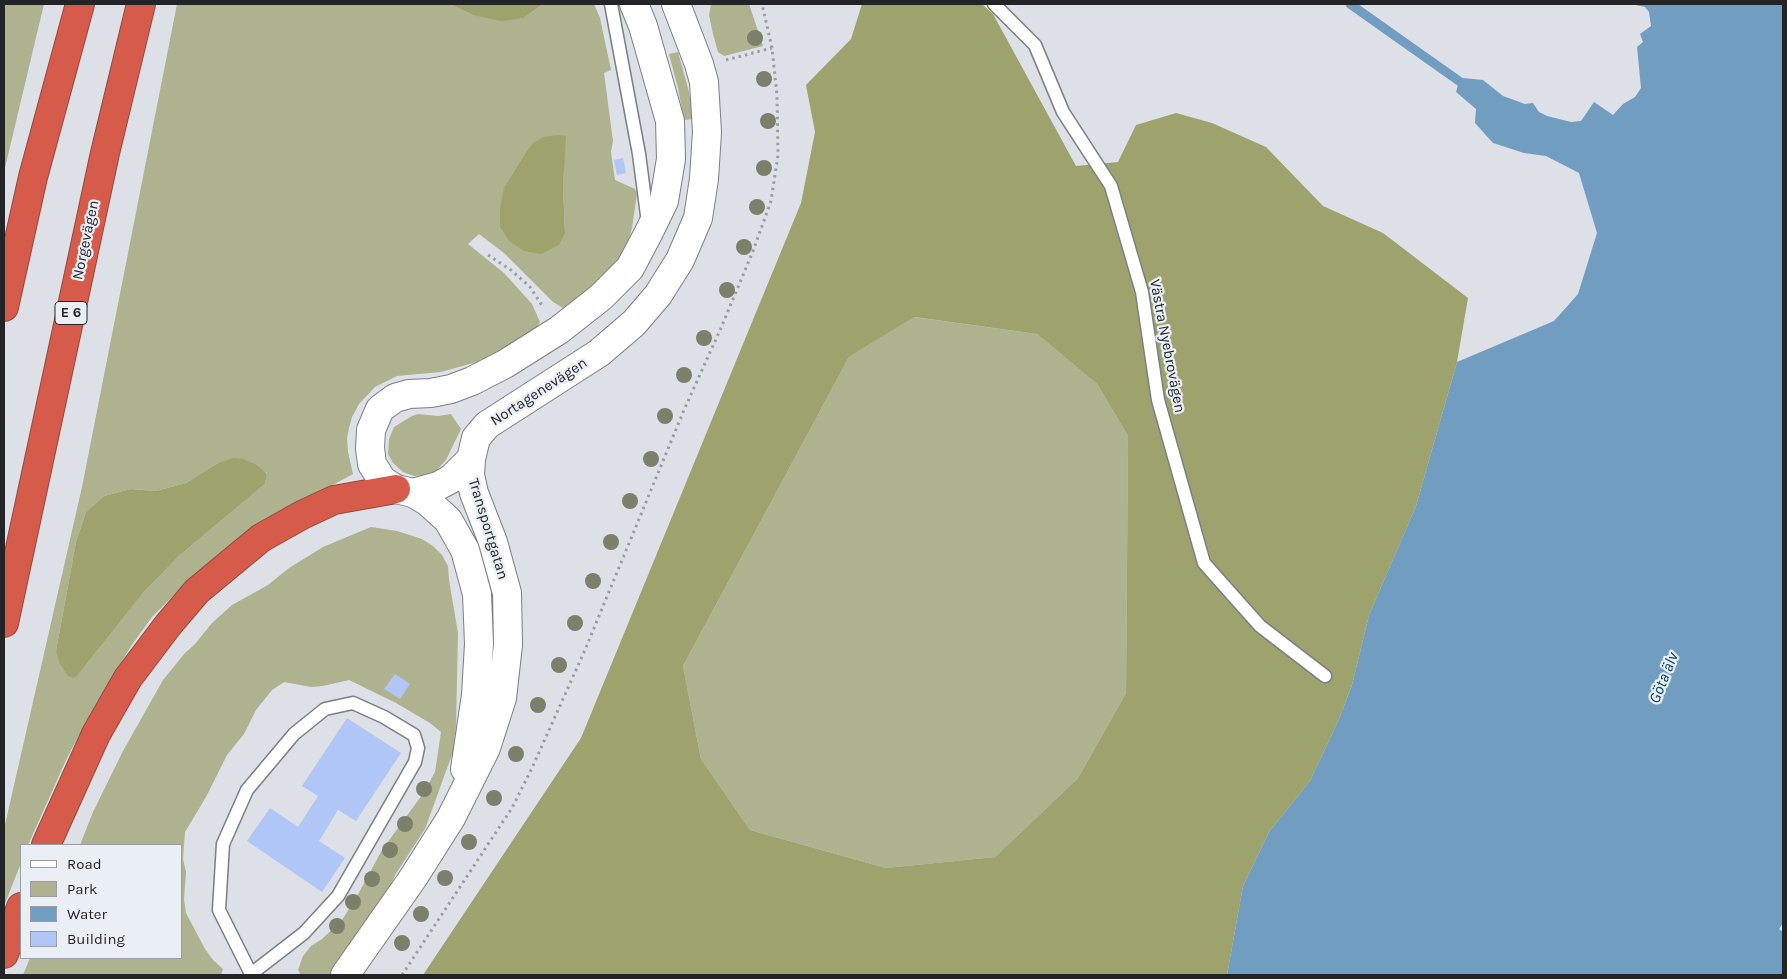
<!DOCTYPE html>
<meta charset="utf-8">
<style>
body{margin:0}
#map{position:relative;width:1787px;height:979px;overflow:hidden;background:#dde0e7;font-family:Karla,sans-serif}
canvas{display:block}
.frame{position:absolute;inset:0;border:5px solid #232427;pointer-events:none}
.legend{position:absolute;left:20px;top:844px;width:162px;height:115px;box-sizing:border-box;background:#eaeef5;border:1px solid #9a9da3;margin:0;padding:6px 9px;list-style:none;font-size:15px;color:#232427}
.legend li{display:flex;align-items:center;gap:10px;height:25px}
.legend b{width:25px;border:1px solid #9a9da3}
</style>
<div id="map">
<canvas width="1787" height="979"></canvas>
<div class="frame"></div>
<ul class="legend">
<li><b style="height:6px;background:#fff"></b>Road</li>
<li><b style="height:14px;background:#aeb28e"></b>Park</li>
<li><b style="height:14px;background:#719dc1"></b>Water</li>
<li><b style="height:14px;background:#afc6f6"></b>Building</li>
</ul>
</div>
<script>
const context = document.querySelector('canvas').getContext('2d');
context.lineJoin = 'round';
function paint(path, color) {
  context.fillStyle = color;
  context.fill(path, 'evenodd');
}
function poly(rows) {
  const path = new Path2D();
  for (const r of rows) {
    path.moveTo(r[0], r[1]);
    for (let i = 2; i < r.length; i += 2) path.lineTo(r[i], r[i + 1]);
  }
  return path;
}
function strokePath(path, color, width, dash) {
  context.strokeStyle = color;
  context.lineWidth = width;
  context.lineCap = dash ? 'butt' : 'round';
  context.setLineDash(dash || []);
  context.stroke(path);
}
function write(font, color, halo, rows, align = 'center') {
  context.font = font + ' Karla,sans-serif';
  context.lineWidth = 4.5;
  context.setLineDash([]);
  context.textBaseline = 'middle';
  context.strokeStyle = halo;
  context.fillStyle = color;
  for (const [text, x, y, turn = 0] of rows) {
    context.save();
    context.translate(x, y);
    context.rotate((+turn || 0) * Math.PI / 180);
    context.textAlign = isNaN(turn) ? turn : align;
    if (halo) context.strokeText(text, 0, 0);
    context.fillText(text, 0, 0);
    context.restore();
  }
}
paint(poly([
 [4,4,44,4,4,172],
 [177,4,449,4,473,15,524,18,543,4,594,4,600,18,611,70,604,73,613,141,611,152,615,180,635,189,637,194,632,228,626,249,618,265,568,307,563,308,553,302,504,253,479,234,468,244,504,273,532,304,540,322,537,327,500,352,480,361,441,372,397,376,375,387,359,404,352,417,349,428,347,438,348,452,353,474,259,525,229,546,195,574,152,617,131,646,91,713,67,758,28,845,21,845,21,863,4,906,4,829,82,487],
 [565,136,563,187,565,233,504,187,524,155],
 [218,463,267,473,265,484,180,555,144,592,78,675,56,651,76,542,86,512,104,496,131,489,156,491,186,483],
 [711,4,749,4,763,46,724,56,718,52,713,34,709,15],
 [678,52,689,92,693,119,684,120,678,88,669,54],
 [913,317,1037,334,1097,384,1128,436,1126,693,1078,778,995,857,886,868,750,830,701,759,683,666,849,357],
 [418,414,438,416,451,414,461,429,446,460,436,471,423,475,414,476,403,472,393,463,388,454,389,439,394,427,412,416],
 [371,527,397,531,422,539,433,546,442,555,448,566,449,580,458,633,456,726,453,752,425,829,395,875,390,888,337,975,301,975,298,970,303,956,311,946,322,939,342,920,356,898,382,850,422,795,435,772,441,732,430,723,396,703,349,680,323,686,311,687,284,682,272,690,256,710,244,734,227,755,206,797,185,832,183,859,186,872,184,899,186,913,205,949,213,960,223,969,221,975,23,975,30,958,181,958,181,845,80,845,93,812,123,751,163,680,185,653,195,644,212,623,232,605,268,585,289,568,323,547]
]), '#aeb28e');
paint(poly([
 [449,4,543,4,524,18,501,21,473,15],
 [862,4,982,4,993,14,1076,166,1118,162,1136,125,1176,113,1212,123,1266,147,1323,206,1383,233,1468,298,1457,362,1416,506,1369,615,1352,685,1339,719,1310,781,1269,832,1243,886,1227,975,423,975,581,738,801,203,815,132,806,85,851,39],
 [914,317,1037,334,1097,384,1128,436,1126,693,1078,778,995,857,886,868,750,830,701,759,683,666,849,357],
 [558,135,566,136,563,187,565,233,559,245,541,254,524,251,510,242,500,227,500,208,504,187,524,155,533,143,543,137],
 [234,458,243,459,257,465,267,474,265,484,180,555,144,592,78,675,73,678,68,676,60,664,56,651,76,542,86,512,104,496,131,489,156,491,186,483,218,463]
]), '#9ea36e');
paint(poly([
 [1631,4,1783,4,1783,923,1779,929,1783,932,1783,975,1227,975,1243,886,1269,832,1310,781,1339,719,1352,685,1369,615,1416,506,1457,362,1554,321,1578,294,1597,233,1579,173,1546,156,1524,153,1493,143,1475,123,1476,109,1456,92,1459,81,1463,78,1483,80,1503,96,1525,104,1533,103,1539,112,1547,116,1571,122,1581,121,1594,102,1613,115,1623,104,1635,97,1641,88,1637,47,1643,42,1640,34,1651,26,1649,12,1645,7]
]), '#719dc1');
strokePath(poly([
 [1350,4,1459,81]
]), '#719dc1', 9);
paint(poly([
 [623,158,626,173,617,175,614,160],
 [395,674,410,684,400,699,384,689],
 [347,718,401,753,356,821,338,810,319,841,345,858,322,892,247,841,270,808,298,827,318,796,302,786]
]), '#afc6f6');
const service = poly([
 [611,4,639,154,648,223],
 [994,4,1035,45,1063,112,1111,186,1142,292,1158,400,1204,563,1260,626,1325,676],
 [251,975,251,974,304,933,338,896,415,762,418,748,414,735,384,717,353,703,325,709,294,734,247,790,223,844,219,910,251,974,252,975]
]);
const tertiary = poly([
 [634,4,643,26,670,121,671,159,664,201,649,232,630,268,601,297,559,330,505,364,472,381,451,389,431,393,409,394,395,398,380,409,371,430,370,448,372,464,382,480,396,489,413,493,438,486,451,479,471,459,476,438,487,425,599,353,634,323,658,295,680,260,698,218,704,179,707,132,704,82,699,64,676,4],
 [413,493,428,502,448,520,465,550,477,594,479,644,476,695,465,769],
 [345,975,413,878,451,818,486,748,502,698,508,645,507,593,493,542,474,493,470,475,471,459]
]);
const motorway = poly([
 [4,307,33,177,80,4],
 [4,623,105,153,141,4],
 [46,845,96,734,128,678,168,625,197,591,261,538,302,515,334,500,396,489],
 [4,954,21,907]
]);
strokePath(service, '#7b7e85', 15);
strokePath(tertiary, '#7b7e85', 30);
strokePath(motorway, '#97483e', 30);
strokePath(poly([
 [726,60,772,48],
 [488,255,511,270,530,287,543,307],
 [402,975,512,808,532,768,585,650,684,410,721,328,753,251,771,201,778,155,777,95,772,48,762,4]
]), '#9b9da3', 3, [2.5, 4]);
strokePath(service, '#fff', 12);
strokePath(tertiary, '#fff', 28);
strokePath(motorway, '#d65b4b', 28);
context.fillStyle = '#7c7f6a';
for (const [x, y] of [
 [755,38],
 [764,79],
 [768,121],
 [764,168],
 [757,207],
 [744,247],
 [727,290],
 [704,338],
 [684,375],
 [665,416],
 [651,459],
 [630,501],
 [611,542],
 [593,581],
 [575,623],
 [559,665],
 [538,705],
 [516,754],
 [424,789],
 [494,798],
 [405,824],
 [469,842],
 [390,850],
 [445,878],
 [372,879],
 [353,902],
 [421,914],
 [337,926],
 [402,943]
]) {
  context.beginPath();
  context.arc(x, y, 8, 0, 2 * Math.PI);
  context.fill();
}
for (const [x, y, w] of [
 [71,313,32]
]) {
  const box = new Path2D();
  box.roundRect(x - w / 2, y - 11.5, w, 23, 4);
  context.fillStyle = '#eaeef5';
  context.fill(box);
  strokePath(box, '#232427', 1);
}
write('bold 14px', '#232427', null, [
 ["E 6",71,313]
]);
write('15px', '#232427', '#eaeef5', [
 ["Norgevägen",86,240,-78],
 ["Västra Nyebrovägen",1167,346,79],
 ["Nortagenevägen",539,392,-33],
 ["Transportgatan",488,529,73]
]);
write('italic 16px', '#063d61', '#eaeef5', [
 ["Göta älv",1664,678,-68]
]);
</script>
